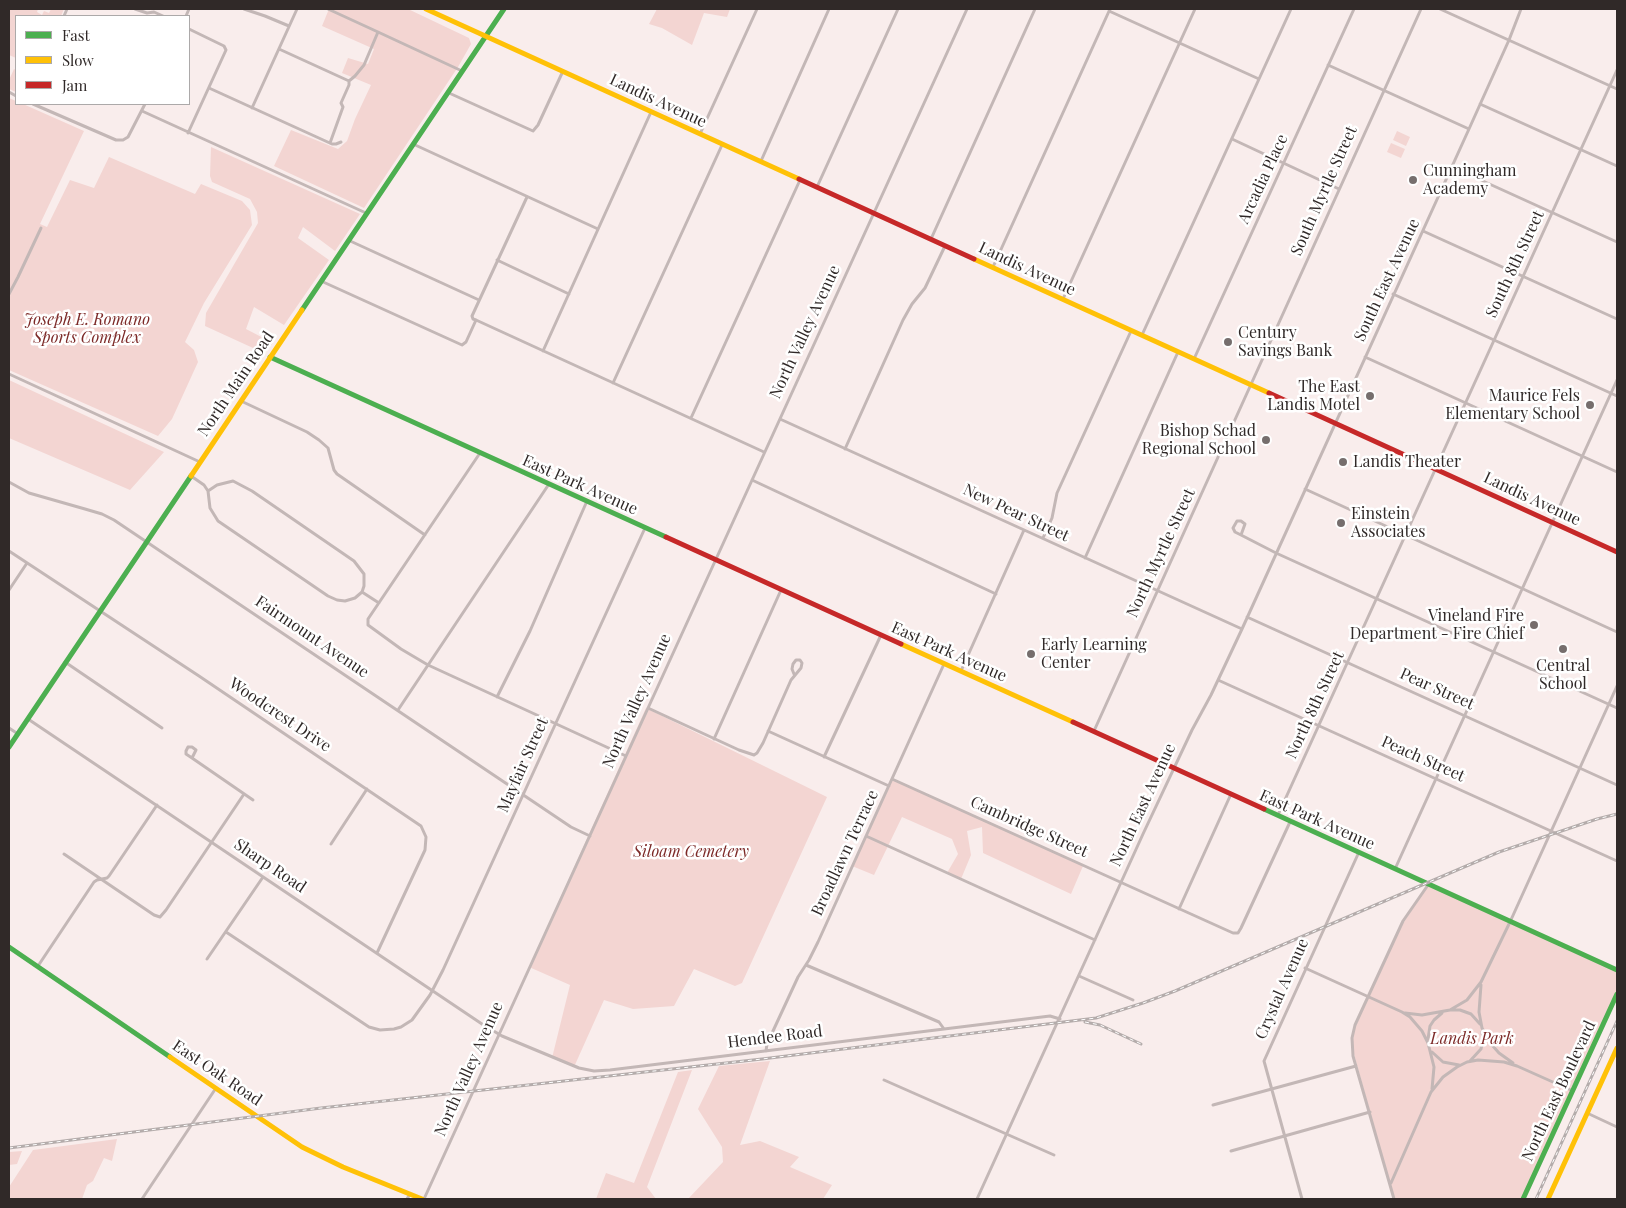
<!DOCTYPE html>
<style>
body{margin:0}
#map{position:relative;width:1626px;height:1208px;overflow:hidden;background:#f9edec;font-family:"Playfair Display",serif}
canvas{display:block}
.frame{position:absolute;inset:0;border:10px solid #302928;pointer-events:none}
.legend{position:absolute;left:15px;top:15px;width:175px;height:90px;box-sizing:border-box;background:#fff;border:1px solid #aca9a9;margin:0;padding:6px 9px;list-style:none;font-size:15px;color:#302928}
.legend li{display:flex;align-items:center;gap:10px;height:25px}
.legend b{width:25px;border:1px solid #aca9a9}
</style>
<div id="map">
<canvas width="1626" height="1208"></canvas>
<div class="frame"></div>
<ul class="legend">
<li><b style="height:6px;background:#4caf50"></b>Fast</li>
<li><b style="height:6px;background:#ffc107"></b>Slow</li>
<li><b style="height:6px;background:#c62828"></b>Jam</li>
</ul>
</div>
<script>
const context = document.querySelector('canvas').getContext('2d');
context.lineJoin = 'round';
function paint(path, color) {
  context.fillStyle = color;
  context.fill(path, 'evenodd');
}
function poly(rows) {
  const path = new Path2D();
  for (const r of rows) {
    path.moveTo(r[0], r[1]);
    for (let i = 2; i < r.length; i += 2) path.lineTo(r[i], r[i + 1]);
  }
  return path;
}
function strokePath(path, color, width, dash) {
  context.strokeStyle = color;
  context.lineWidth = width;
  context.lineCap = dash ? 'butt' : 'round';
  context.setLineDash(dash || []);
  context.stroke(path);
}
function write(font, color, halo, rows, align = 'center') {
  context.font = font + ' "Playfair Display",serif';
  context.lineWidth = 5;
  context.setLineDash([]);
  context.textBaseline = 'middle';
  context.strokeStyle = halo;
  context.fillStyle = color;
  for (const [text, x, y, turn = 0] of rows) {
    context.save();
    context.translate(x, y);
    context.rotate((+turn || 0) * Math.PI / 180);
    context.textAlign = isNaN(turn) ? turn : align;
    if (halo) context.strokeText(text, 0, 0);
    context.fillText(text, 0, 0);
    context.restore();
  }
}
paint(poly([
 [9,9,38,9,37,12,42,15,44,11,49,13,51,9,64,9,61,16,16,16,16,58,9,55],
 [329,9,408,9,469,38,471,44,458,67,364,208,274,166,291,130,338,149,347,141,355,119,371,85,342,73,348,58,368,64,374,49,322,26],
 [657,9,730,9,727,17,704,13,692,45,662,28,649,24],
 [14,69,16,70,16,92,9,89,9,80],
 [9,98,16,101,16,104,23,104,84,131,40,224,47,227,70,180,94,188,109,157,195,194,201,184,242,201,250,210,252,225,204,303,185,342,194,350,198,362,172,419,158,436,9,370],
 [1397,131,1410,137,1406,146,1393,140],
 [1391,143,1405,149,1401,158,1387,152],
 [211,147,360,214,335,251,303,227,298,238,329,260,284,325,254,307,246,329,273,343,264,353,205,326,206,313,258,223,257,212,250,199,212,182,210,176],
 [9,380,164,452,130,490,9,438],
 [646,708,827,797,742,983,735,986,694,969,674,1006,633,1009,604,1000,574,1067,552,1058,570,985,529,967],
 [891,779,1083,866,1071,894,983,853,982,827,967,831,971,855,961,879,947,873,958,854,952,839,902,817,874,875,852,866],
 [1428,885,1617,970,1617,994,1523,1199,1394,1199,1352,1047,1354,1030,1396,934],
 [770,1061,740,1145,760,1141,799,1157,790,1167,832,1185,823,1199,688,1199,723,1162,722,1147,698,1109,719,1066],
 [692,1070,647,1187,656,1199,596,1199,606,1173,634,1183,678,1072],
 [117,1139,112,1161,104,1158,93,1181,87,1185,82,1199,9,1199,9,1187,33,1150],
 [22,1151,17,1164,9,1165,9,1152]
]), '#f3d5d2');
strokePath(poly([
 [135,9,147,13,154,12,163,16],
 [244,9,250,11,251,9],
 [328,9,378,32,364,65,355,76,349,81,349,85,341,103,343,107,330,143],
 [1440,9,1617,89],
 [250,11,265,16,289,26],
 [1109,11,1259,79],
 [64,16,67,9],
 [186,16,189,9],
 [378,32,462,71],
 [279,49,349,81],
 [1328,65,1469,129],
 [209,88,332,144,336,144,341,142],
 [9,92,16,96],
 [449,93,533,131,538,125,563,71],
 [33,104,116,140,123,140,128,137,145,104],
 [1480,104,1617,166],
 [252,108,297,9],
 [142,111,366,213],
 [188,133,226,50,224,46,189,29],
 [700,134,757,9],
 [1232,139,1339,189],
 [413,144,598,229],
 [761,161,829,9],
 [1452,167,1617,242],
 [817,187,898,9],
 [1423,231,1617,319],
 [931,239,1035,9],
 [348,240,479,300],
 [497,260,569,294],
 [993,267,1110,9],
 [321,281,462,345,466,342,476,320],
 [9,294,18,277,41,228],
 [1393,294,1617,396],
 [1063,299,1195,9],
 [476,320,764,452],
 [476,320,473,319,472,316,527,197],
 [1142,335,1291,9],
 [543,351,651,112],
 [1365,357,1617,472],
 [1194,359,1354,9],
 [9,374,200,462],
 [613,383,722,145],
 [241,401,307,432,319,440,328,448,334,470,337,474,425,535],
 [691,418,800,180],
 [780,419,1242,629],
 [845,449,903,320,912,304,925,288,945,246],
 [480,453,368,619,368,625,401,649,428,665,626,756],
 [191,476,204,485,208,491],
 [752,480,996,594],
 [9,482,29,493,85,509,102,514,114,520,571,827,590,836],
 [1305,489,1617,632],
 [208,491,217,485,233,481,252,491,354,561,364,574,364,586,362,592],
 [208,491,210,508,218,521,328,596,337,600,345,601,355,598,362,592],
 [1241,535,1235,532,1233,528,1237,521,1241,521,1245,524,1241,535,1276,553,1617,708],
 [1043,538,1052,518,1057,493,1131,331],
 [9,551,199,676,421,826,426,837,425,850,377,953],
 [1085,558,1178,352],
 [9,590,27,563],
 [362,592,379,603],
 [1247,617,1617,785],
 [65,662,162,728],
 [961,671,1024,530],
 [1218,680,1617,861],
 [497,697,530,631,587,501],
 [648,708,739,750,754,755,757,753,763,743,791,680,801,668,802,663,800,660,796,660,793,664,792,669,794,674],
 [398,710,549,484],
 [28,719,482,1024,502,1036,579,1068,594,1071,610,1070,1050,1016,1060,1019],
 [9,728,18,734],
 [768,731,889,786],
 [1094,731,1421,9],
 [714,739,781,590],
 [188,747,192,747,196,750,192,758,186,754,186,751,188,747],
 [824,757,881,635],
 [192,758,253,800],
 [892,779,1233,933,1238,933,1241,928,1290,822],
 [1278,815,1617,70],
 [866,836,1095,940],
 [331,844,367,789],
 [64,854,154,915,160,917,166,910,244,794],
 [1395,869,1617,380],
 [1179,909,1231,794],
 [226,932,369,1027,380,1030,394,1029,401,1027,412,1020,430,995,443,970,645,528],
 [207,959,263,877],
 [806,965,939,1022,944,1029],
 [38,966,94,882,97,880,107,878,109,876,157,805],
 [1305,968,1402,1012,1410,1017,1422,1031,1428,1043,1434,1067,1432,1089],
 [1079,976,1133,1000],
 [1481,985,1479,1012,1482,1028,1492,1045,1499,1053,1513,1063],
 [1450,1010,1467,1000,1481,982,1510,922,1617,686],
 [1405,1013,1422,1015,1450,1010,1460,1010,1471,1014,1480,1024],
 [1428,1039,1430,1026,1434,1020,1442,1013],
 [766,1051,767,1044,798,977,809,960,818,942,944,664],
 [1432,1052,1443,1062,1459,1065],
 [1470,1061,1481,1049,1483,1039,1482,1032],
 [884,1080,1054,1155],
 [1213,1105,1356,1066],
 [1587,1113,1617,1127],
 [1231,1151,1370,1112],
 [1391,1183,1431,1092,1443,1077,1457,1067,1467,1062,1478,1060,1504,1062,1517,1066,1573,1091],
 [142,1199,216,1088],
 [407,1199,410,1194],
 [424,1199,967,9],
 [977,1199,1143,834,1192,730,1211,695,1242,629,1469,129,1509,40,1521,9],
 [1302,1199,1264,1061,1359,852],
 [1394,1199,1353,1056,1352,1038,1355,1025,1403,921,1428,885]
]), '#c3b7b6', 3);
strokePath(poly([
 [302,310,504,9],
 [270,357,666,537],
 [9,747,191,476],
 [1264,809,1617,970],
 [9,947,170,1057],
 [1523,1199,1617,994]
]), '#4caf50', 5);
strokePath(poly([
 [426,9,799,179],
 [974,259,1269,393],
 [191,476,302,310],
 [901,644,1073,722],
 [170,1057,302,1147,343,1167,422,1199],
 [1548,1199,1617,1048]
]), '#ffc107', 5);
strokePath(poly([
 [799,179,974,259],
 [1269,393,1617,552],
 [666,537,901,644],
 [1073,722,1264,809]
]), '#c62828', 5);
const rail = poly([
 [1085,1022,1100,1025,1141,1044],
 [9,1148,321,1108,762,1059,1096,1018,1143,1003,1175,991,1499,852,1597,819,1617,814],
 [1536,1199,1617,1021]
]);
strokePath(rail, '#b4acab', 3);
strokePath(rail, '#fff', 1, [4]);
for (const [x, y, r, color] of [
 [1413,180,5,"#766e6d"],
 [1228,342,5,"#766e6d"],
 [1370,396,5,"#766e6d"],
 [1590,405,5,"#766e6d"],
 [1266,440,5,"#766e6d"],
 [1343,462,5,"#766e6d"],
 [1341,523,5,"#766e6d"],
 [1534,625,5,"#766e6d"],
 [1563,649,5,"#766e6d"],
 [1031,654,5,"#766e6d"]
]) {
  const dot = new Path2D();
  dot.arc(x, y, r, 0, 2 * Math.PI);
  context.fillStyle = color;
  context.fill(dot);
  strokePath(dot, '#fff', 2);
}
write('16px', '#302928', '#fff', [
 ["Landis Avenue",658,101,25],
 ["Arcadia Place",1263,179,-65],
 ["South Myrtle Street",1324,191,-66],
 ["South 8th Street",1515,264,-65],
 ["Landis Avenue",1027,269,25],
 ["South East Avenue",1387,280,-65],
 ["North Valley Avenue",805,332,-65],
 ["North Main Road",236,384,-56],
 ["East Park Avenue",580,485,24],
 ["Landis Avenue",1532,499,25],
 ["New Pear Street",1016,513,25],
 ["North Myrtle Street",1161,553,-65],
 ["Fairmount Avenue",312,637,34],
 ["East Park Avenue",949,652,24],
 ["Pear Street",1437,689,24],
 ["North Valley Avenue",637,701,-66],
 ["North 8th Street",1315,705,-65],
 ["Woodcrest Drive",280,715,34],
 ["Peach Street",1423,759,24],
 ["Mayfair Street",523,765,-66],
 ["North East Avenue",1143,805,-65],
 ["East Park Avenue",1317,820,24],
 ["Cambridge Street",1029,827,24],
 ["Broadlawn Terrace",845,853,-65],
 ["Sharp Road",270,866,34],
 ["Crystal Avenue",1282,989,-66],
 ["Hendee Road",775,1037,-7],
 ["North Valley Avenue",469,1069,-66],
 ["East Oak Road",217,1073,34],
 ["North East Boulevard",1559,1091,-65]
]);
write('16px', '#302928', '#fff', [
 ["Cunningham",1423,171],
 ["Academy",1423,189],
 ["Century",1238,333],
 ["Savings Bank",1238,351],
 ["The East",1360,387,"right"],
 ["Landis Motel",1360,405,"right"],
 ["Maurice Fels",1580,396,"right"],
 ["Elementary School",1580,414,"right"],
 ["Bishop Schad",1256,431,"right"],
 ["Regional School",1256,449,"right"],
 ["Landis Theater",1353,462],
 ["Einstein",1351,514],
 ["Associates",1351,532],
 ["Vineland Fire",1524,616,"right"],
 ["Department - Fire Chief",1524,634,"right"],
 ["Early Learning",1041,645],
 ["Center",1041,663],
 ["Central",1563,666,"center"],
 ["School",1563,684,"center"]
], 'left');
write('italic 16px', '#7c2927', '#fff', [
 ["Joseph E. Romano",87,320],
 ["Sports Complex",87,338],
 ["Siloam Cemetery",691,852],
 ["Landis Park",1472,1039]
]);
</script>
